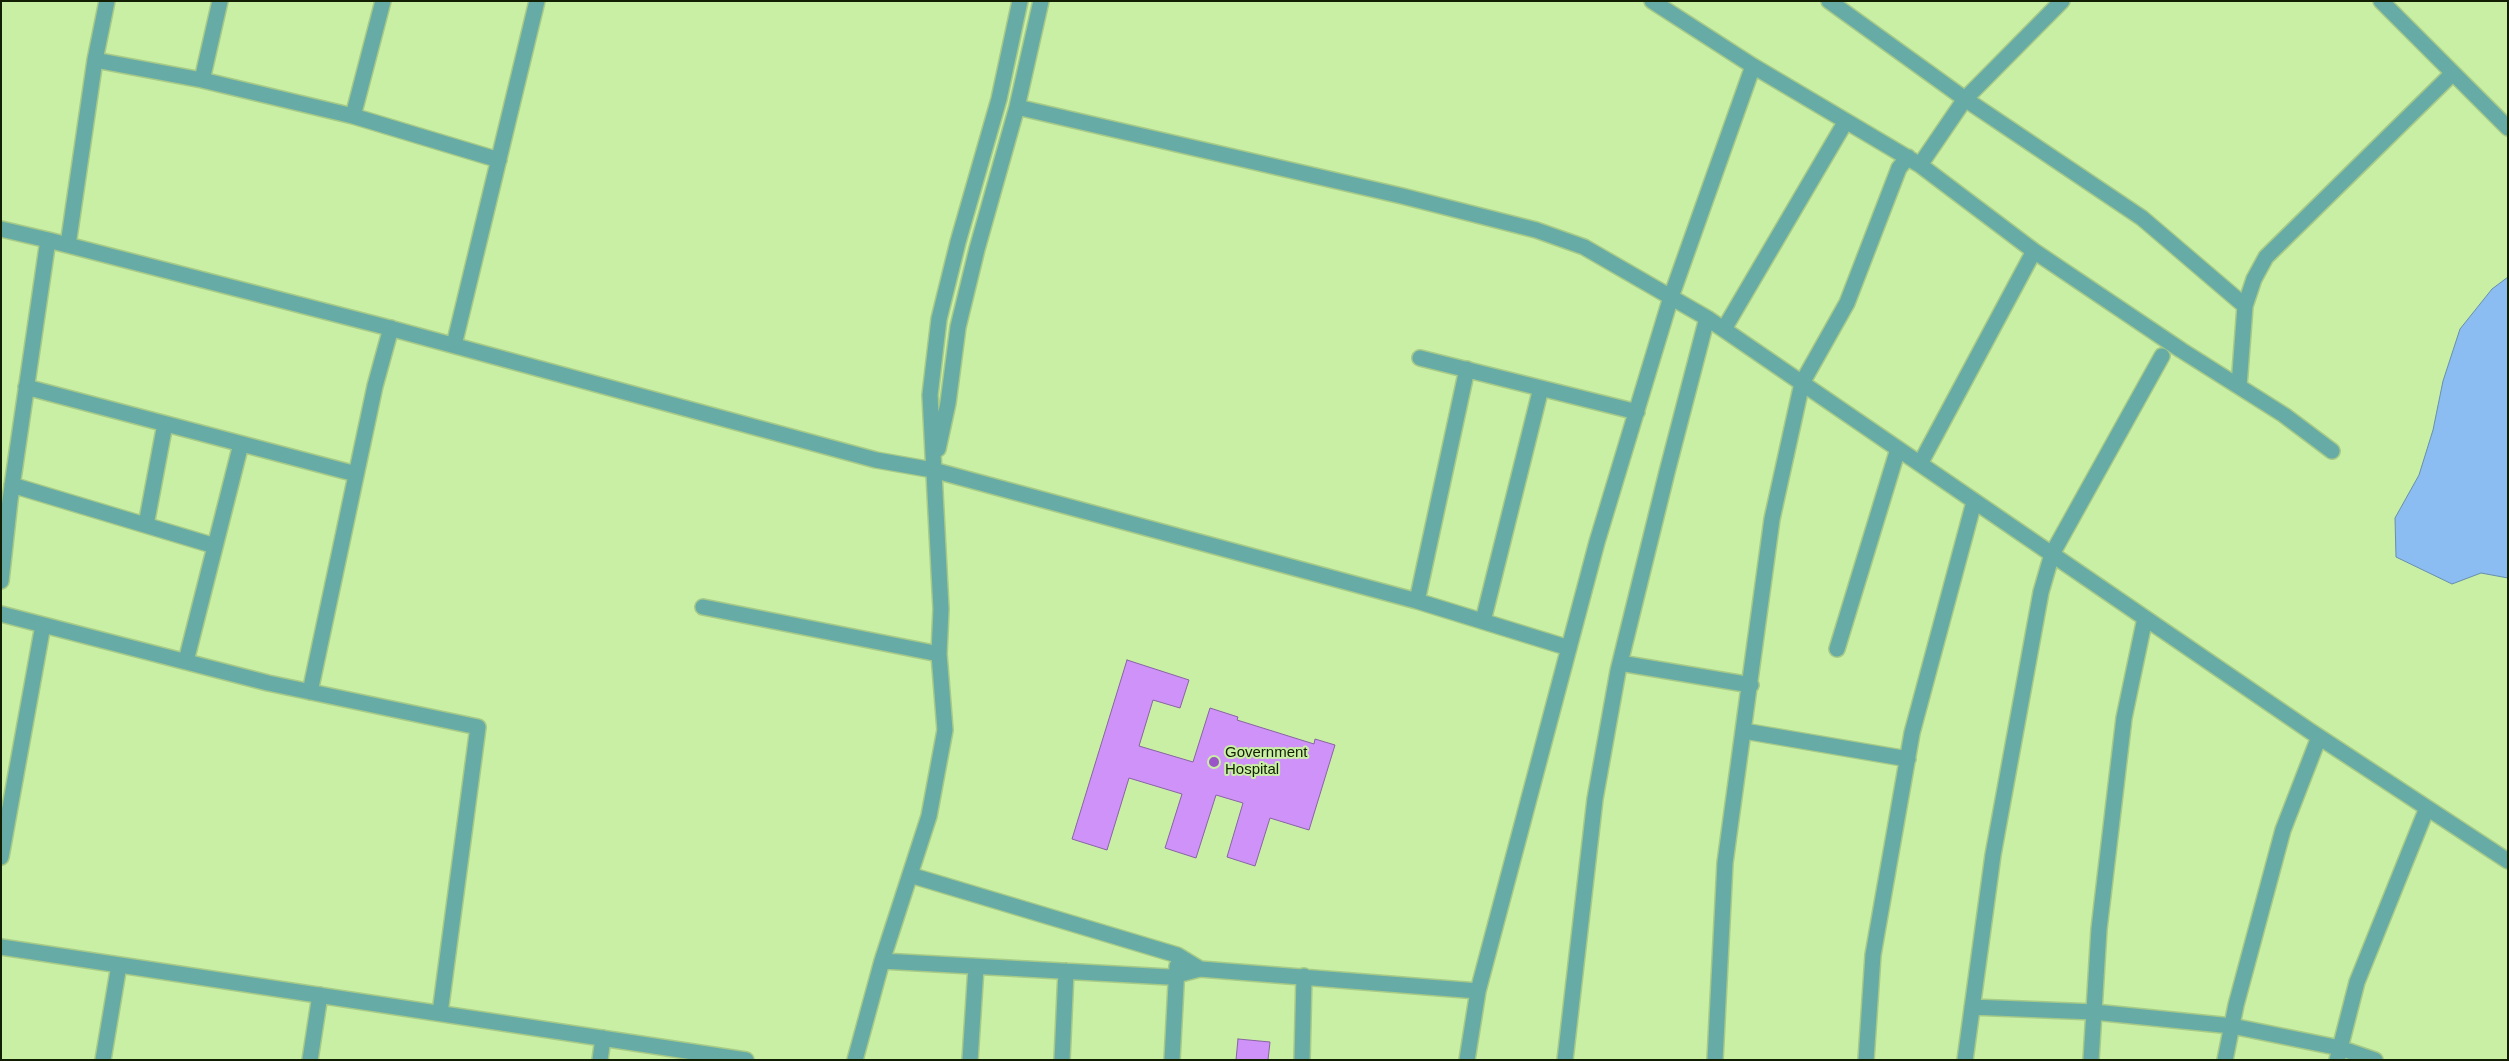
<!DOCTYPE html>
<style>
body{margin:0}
#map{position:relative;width:2509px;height:1061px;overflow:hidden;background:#c8efa4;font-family:Helvetica,sans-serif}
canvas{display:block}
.frame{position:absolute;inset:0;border:2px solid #121f03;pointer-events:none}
</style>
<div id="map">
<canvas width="2509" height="1061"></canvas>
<div class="frame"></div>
</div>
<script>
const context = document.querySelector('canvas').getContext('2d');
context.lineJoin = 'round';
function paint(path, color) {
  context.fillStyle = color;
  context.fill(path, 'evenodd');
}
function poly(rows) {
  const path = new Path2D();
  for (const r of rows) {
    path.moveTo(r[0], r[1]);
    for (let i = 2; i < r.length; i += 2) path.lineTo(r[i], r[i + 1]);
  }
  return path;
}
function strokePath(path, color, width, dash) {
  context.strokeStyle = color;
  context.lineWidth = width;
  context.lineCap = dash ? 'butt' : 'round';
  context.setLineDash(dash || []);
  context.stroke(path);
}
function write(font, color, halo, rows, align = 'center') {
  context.font = font + ' Helvetica,sans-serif';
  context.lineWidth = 4;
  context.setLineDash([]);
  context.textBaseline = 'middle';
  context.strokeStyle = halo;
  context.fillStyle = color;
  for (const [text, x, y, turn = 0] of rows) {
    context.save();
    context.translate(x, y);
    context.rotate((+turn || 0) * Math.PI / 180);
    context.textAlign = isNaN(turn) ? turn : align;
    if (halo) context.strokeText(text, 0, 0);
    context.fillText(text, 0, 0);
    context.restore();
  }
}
const water = poly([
 [2508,277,2508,578,2481,573,2452,584,2396,557,2395,518,2419,475,2433,430,2443,381,2460,329,2492,289,2508,277]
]);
paint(water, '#8bbdf3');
strokePath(water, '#678eab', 1);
const building = poly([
 [1127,660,1189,680,1180,708,1153,700,1139,746,1193,762,1210,708,1238,717,1237,720,1314,744,1315,739,1335,745,1309,830,1270,818,1255,866,1227,857,1243,803,1216,795,1196,858,1165,848,1182,794,1129,778,1107,850,1072,839,1127,660],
 [1238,1039,1270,1042,1268,1060,1236,1060,1238,1039]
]);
paint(building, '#cf92f9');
strokePath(building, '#8862a3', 1);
const minor = poly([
 [1652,1,1753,66],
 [1829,1,1965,99,2142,218,2245,306],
 [2381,1,2508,128],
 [95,60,202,80,353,116,499,160],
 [202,80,220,1],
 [1017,107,1402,196,1536,230,1584,247,1707,318,2310,731,2508,861],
 [353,116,383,1],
 [1920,165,1965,99,2062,1],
 [1,229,48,240],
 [68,245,95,60,107,1],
 [1724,329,1846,121],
 [454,345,537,1],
 [1420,358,1637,412],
 [2239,386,2245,306,2254,279,2266,257,2453,73],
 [26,387,356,474],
 [938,449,948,403,958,327,977,249,1017,107,1041,1],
 [1920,464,2034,251],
 [12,485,215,546],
 [146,525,165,424],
 [1,581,10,500,48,240,382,326,876,460,933,470,1417,601,1569,648],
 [1417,601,1467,369],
 [703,607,939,654],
 [1,614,268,683,478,727,440,1013],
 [1483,621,1541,388],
 [1837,649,1898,449],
 [186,661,241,444],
 [1620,663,1751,685],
 [310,692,375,386,391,328],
 [1744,731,1908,759],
 [1,857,43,625],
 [910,875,1177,955,1200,969,1478,991],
 [1,947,746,1060],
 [882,961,1169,977,1200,969],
 [1972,1007,2094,1012,2232,1026,2340,1048,2375,1060],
 [103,1060,119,965],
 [310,1060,320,995],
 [600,1060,603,1038],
 [855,1060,882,961,929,816,945,730,939,654,941,609,930,395,939,319,958,242,999,99,1020,1],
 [970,1060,976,967],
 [1062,1060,1066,971],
 [1172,1060,1177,966],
 [1302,1060,1304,976],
 [1467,1060,1478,991,1597,542,1671,297,1753,66,1920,165,2034,251,2181,350,2284,415,2332,451],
 [1565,1060,1595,799,1618,671,1667,472,1707,318],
 [1715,1060,1725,863,1772,519,1802,383,1847,303,1899,168,1908,157],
 [1866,1060,1873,955,1912,733,1974,502],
 [1965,1060,1993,855,2041,592,2052,554,2162,356],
 [2091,1060,2099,929,2124,718,2145,618],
 [2225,1060,2236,1005,2283,830,2319,737],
 [2337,1060,2357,982,2427,808]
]);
strokePath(minor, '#a7ca87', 18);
strokePath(minor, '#66aba6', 15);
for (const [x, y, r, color] of [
 [1214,762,6,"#9b54c7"]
]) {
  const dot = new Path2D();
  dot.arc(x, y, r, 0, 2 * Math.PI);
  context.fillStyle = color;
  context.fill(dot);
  strokePath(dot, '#c8efa4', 2);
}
write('15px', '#121f03', '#c8efa4', [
 ["Government",1225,753],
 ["Hospital",1225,770]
], 'left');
</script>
